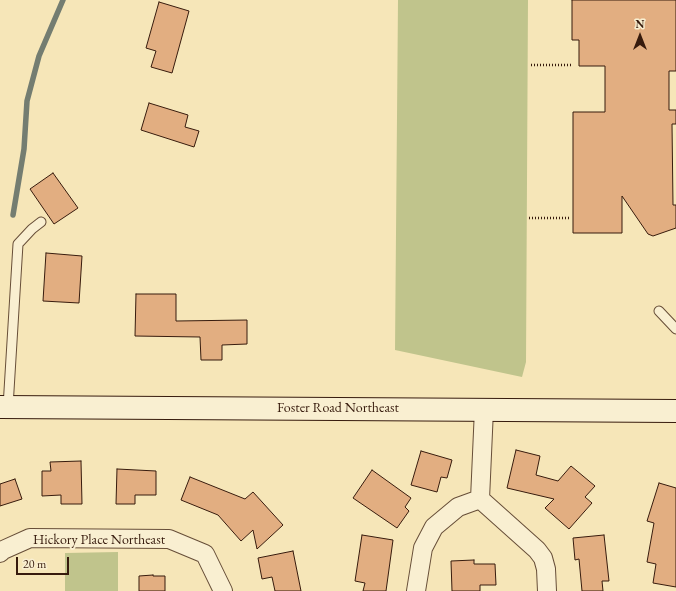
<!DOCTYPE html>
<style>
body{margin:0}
#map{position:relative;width:676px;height:591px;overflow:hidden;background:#f6e6b8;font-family:"EB Garamond",serif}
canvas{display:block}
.north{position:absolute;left:620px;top:16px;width:40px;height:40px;-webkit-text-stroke:3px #f9efd1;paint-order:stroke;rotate:0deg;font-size:11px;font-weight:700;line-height:16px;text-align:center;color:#371b0d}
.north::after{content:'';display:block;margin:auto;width:14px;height:18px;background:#371b0d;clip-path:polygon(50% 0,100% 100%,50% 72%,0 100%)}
.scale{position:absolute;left:16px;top:557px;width:53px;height:18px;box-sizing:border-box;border:2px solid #371b0d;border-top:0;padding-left:5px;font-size:12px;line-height:14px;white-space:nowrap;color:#371b0d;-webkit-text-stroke:3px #f9efd1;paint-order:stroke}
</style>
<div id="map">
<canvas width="676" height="591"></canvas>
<div class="north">N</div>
<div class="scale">20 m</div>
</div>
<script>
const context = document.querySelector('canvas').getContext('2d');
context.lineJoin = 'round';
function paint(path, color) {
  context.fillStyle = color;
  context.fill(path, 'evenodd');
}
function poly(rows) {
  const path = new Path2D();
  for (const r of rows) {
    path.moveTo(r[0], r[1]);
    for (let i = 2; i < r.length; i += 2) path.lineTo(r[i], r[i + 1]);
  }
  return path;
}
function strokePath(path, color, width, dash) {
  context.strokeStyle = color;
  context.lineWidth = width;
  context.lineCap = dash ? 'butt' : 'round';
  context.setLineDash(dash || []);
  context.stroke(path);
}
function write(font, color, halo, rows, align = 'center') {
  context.font = font + ' "EB Garamond",serif';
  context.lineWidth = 4;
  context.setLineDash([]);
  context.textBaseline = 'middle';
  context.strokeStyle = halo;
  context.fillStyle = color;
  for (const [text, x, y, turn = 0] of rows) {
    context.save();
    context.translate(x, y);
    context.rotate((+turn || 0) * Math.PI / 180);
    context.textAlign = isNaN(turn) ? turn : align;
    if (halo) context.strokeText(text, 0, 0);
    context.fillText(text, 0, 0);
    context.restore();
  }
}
paint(poly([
 [398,0,528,0,526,362,522,377,395,350],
 [118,552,118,591,65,591,65,553]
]), '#c0c48c');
strokePath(poly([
 [13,215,24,149,27,101,39,56,63,0]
]), '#747d71', 5.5);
const building = poly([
 [572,0,676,0,676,71,669,71,669,110,676,110,676,124,672,124,673,205,676,205,676,228,653,236,648,234,622,196,622,233,573,233,573,112,605,112,605,66,579,66,579,40,572,40,572,0],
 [159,2,189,11,172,73,151,67,156,51,146,48,159,2],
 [149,103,188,115,185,127,199,131,194,147,141,130,149,103],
 [53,173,78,208,54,224,30,189,53,173],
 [46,253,82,256,79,303,43,301,46,253],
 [136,294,176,294,176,321,247,320,247,344,222,345,222,360,201,360,200,337,135,336,136,294],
 [516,450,540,456,536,475,558,481,571,466,595,486,585,497,592,503,569,529,545,508,554,499,507,488,516,450],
 [421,451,452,460,447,478,441,477,437,492,411,485,421,451],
 [81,461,82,504,61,504,61,495,42,496,42,471,51,471,50,462,81,461],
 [117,469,156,471,156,495,135,495,135,504,116,504,117,469],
 [372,470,411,498,405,507,409,511,397,528,353,498,372,470],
 [190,477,245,499,253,492,283,525,257,549,253,530,241,541,218,515,181,500,190,477],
 [15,479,22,499,0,506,0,484,15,479],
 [659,483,676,488,676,587,653,583,656,564,647,562,654,523,647,521,659,483],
 [362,535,393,540,386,591,363,591,365,583,355,581,362,535],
 [604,535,609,581,602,581,603,591,582,591,579,559,575,560,573,538,604,535],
 [293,551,301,591,275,591,272,577,262,579,258,558,293,551],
 [474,560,474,564,495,564,496,585,480,585,480,591,452,591,451,561,474,560],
 [153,575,153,576,165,576,165,591,139,591,139,576,153,575]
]);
paint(building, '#e2ae81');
strokePath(building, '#371b0d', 1);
const lane = poly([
 [659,311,676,329],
 [8,407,18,244,32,229,41,222]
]);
const street = poly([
 [480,499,537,550,543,558,546,569,547,591],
 [480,499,484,409],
 [0,553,3,550,30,538,169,539,205,554,223,591],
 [416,591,423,548,434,527,458,507,480,499]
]);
const secondary = poly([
 [0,407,676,411]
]);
strokePath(lane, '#674e38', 11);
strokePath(street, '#674e38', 20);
strokePath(secondary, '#371b0d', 24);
strokePath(poly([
 [531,65,572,65],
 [529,218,571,218]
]), '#371b0d', 2.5, [1, 2]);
strokePath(lane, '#f9efd1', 9);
strokePath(street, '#f9efd1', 18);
strokePath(secondary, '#f9efd1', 22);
write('14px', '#371b0d', '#f9efd1', [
 ["Foster Road Northeast",338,408],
 ["Hickory Place Northeast",99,540]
]);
</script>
